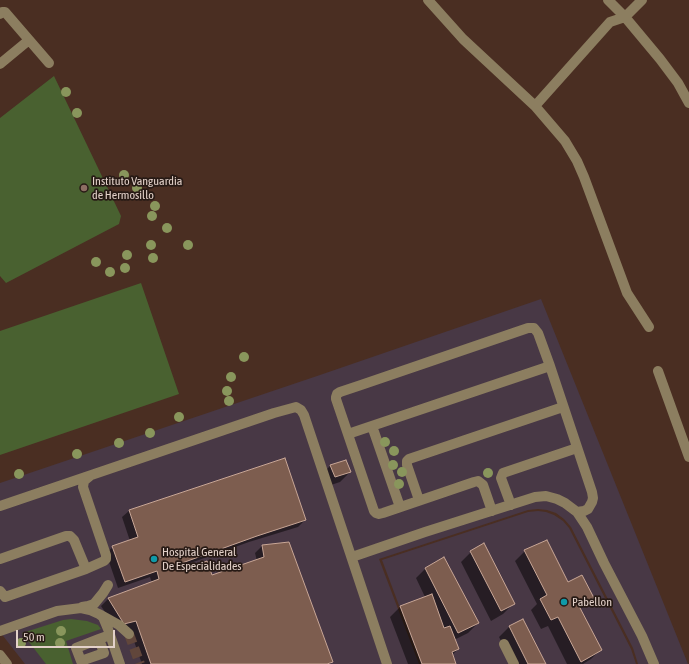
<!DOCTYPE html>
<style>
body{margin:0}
#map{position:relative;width:689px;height:664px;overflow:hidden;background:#4a2e22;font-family:"Asap Condensed",sans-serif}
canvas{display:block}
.scale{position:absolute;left:16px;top:630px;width:99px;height:18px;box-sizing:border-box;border:2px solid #e3d1c9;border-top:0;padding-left:5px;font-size:12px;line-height:14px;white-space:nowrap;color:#e3d1c9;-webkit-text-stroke:3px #271a15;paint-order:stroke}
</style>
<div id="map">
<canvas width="689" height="664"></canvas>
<div class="scale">50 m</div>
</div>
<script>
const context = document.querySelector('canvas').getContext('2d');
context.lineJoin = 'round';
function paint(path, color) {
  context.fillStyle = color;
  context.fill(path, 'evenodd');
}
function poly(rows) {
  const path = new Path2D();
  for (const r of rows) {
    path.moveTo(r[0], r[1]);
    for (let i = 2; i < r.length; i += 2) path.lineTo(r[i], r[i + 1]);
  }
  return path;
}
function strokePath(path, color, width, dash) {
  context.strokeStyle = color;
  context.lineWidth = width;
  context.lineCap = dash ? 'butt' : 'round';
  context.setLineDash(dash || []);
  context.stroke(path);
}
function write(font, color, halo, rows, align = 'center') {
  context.font = font + ' "Asap Condensed",sans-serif';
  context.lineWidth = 3.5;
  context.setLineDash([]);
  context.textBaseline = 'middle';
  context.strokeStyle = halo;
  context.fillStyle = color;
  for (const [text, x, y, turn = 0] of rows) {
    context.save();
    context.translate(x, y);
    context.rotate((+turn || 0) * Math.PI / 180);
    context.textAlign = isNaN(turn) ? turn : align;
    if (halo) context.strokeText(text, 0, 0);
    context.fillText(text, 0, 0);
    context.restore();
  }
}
paint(poly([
 [541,299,688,664,638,664,633,648,571,527,564,519,556,513,547,510,538,509,528,510,379,559,419,664,25,664,0,632,0,483,320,375],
 [538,511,546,512,554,515,563,521,569,528,631,649,636,664,421,664,382,560,528,512]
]), '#483845');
paint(poly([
 [54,76,121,216,119,224,6,283,0,276,0,118],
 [141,283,179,394,0,455,0,331],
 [71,619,87,621,98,625,101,629,66,641,73,664,46,664,22,633,63,620]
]), '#496130');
paint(poly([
 [284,459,305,520,298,527,249,542,182,566,184,571,212,576,257,561,255,553,262,546,288,543,332,662,330,664,142,664,129,627,117,630,101,606,108,599,152,583,150,577,118,588,106,553,113,547,130,541,122,517,129,511],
 [346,461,350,472,340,482,325,487,320,476,330,466],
 [525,551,568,583,593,597,583,607,580,609,601,649,591,659,583,664,567,664,548,626,541,629,531,610,537,604,515,561],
 [471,552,513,604,503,614,491,621,461,562],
 [426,568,478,623,468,633,454,640,458,649,452,655,455,664,408,664,390,617,400,607,425,597,416,578],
 [522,620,545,664,513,664,499,637,509,627]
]), '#0007');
const building = poly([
 [285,458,306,520,257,536,182,563,185,570,207,561,212,575,264,557,262,545,289,542,333,662,327,664,151,664,136,621,124,624,108,598,159,579,157,571,125,582,112,546,138,537,129,510,285,458],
 [346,460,351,472,335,477,330,465,346,460],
 [547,540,568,582,582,575,594,598,579,606,602,650,581,662,558,617,551,620,540,599,547,595,524,550,547,540],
 [484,543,515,604,501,611,470,551,484,543],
 [444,557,479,623,458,633,425,568,444,557],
 [432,594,444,628,450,626,459,649,452,652,456,664,422,664,400,606,432,594],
 [523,619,546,664,528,664,509,626,523,619]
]);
paint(building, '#7d5d4f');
strokePath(building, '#c8a696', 1);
strokePath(poly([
 [129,634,140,664]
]), '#61463b', 10, [10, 5]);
strokePath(poly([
 [428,0,463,39,535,106,565,141,577,161,584,177,627,293,649,327],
 [608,0,625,17,660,59,678,83,689,103],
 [0,14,2,12,5,12,49,63],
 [0,64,29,40],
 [535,106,610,22,625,17,642,0],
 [658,371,689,457],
 [372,426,400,507],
 [348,434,550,366],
 [419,500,407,465,407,461,409,459,563,407],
 [511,505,501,478,503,473,577,448],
 [0,506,274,413,296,407,301,410,304,415,387,664],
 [492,511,483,485,478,481,474,482,383,513,379,514,376,513,374,511,336,399,336,397,337,394,340,392,361,385,528,328,534,328,538,333,550,366,592,492,593,498,592,502,588,509,584,511,577,512],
 [352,557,425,532,535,497,546,496,557,499,565,503,577,512,587,527,604,563,642,636,654,664],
 [0,559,66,536,70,536,74,540,86,569],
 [0,591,5,597,86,569,104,561,106,559,106,555,83,487,84,481,90,476],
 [82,607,88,606,94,604,103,593,108,585],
 [99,614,103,617,108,629,120,664],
 [0,631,57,611,81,608,90,610,101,615,119,625,129,634],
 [99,639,104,653,81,661,76,648,99,639,110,635],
 [504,644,514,664],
 [0,655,7,664]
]), '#8c7e60', 10);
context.fillStyle = '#89965c';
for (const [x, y] of [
 [66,92],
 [77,113],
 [124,175],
 [137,188],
 [155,206],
 [152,216],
 [167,228],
 [151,245],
 [188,245],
 [127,255],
 [153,258],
 [96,262],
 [125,268],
 [110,272],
 [244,357],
 [231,377],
 [227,391],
 [229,401],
 [179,417],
 [150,433],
 [385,442],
 [119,443],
 [394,451],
 [77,454],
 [393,465],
 [402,472],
 [488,473],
 [19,474],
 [399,484],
 [61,631],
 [21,643],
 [60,643]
]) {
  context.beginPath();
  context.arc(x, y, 5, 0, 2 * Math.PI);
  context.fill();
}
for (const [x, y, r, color] of [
 [84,188,4,"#8d6e63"],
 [154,559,4,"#0f9aa8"],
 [564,602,4,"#0f9aa8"]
]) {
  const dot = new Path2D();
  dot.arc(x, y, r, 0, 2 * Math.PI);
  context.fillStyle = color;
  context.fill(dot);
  strokePath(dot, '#271a15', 1.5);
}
write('12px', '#e3d1c9', '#271a15', [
 ["Instituto Vanguardia",92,181],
 ["de Hermosillo",92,195],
 ["Hospital General",162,552],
 ["De Especialidades",162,566],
 ["Pabellon",572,602]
], 'left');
</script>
